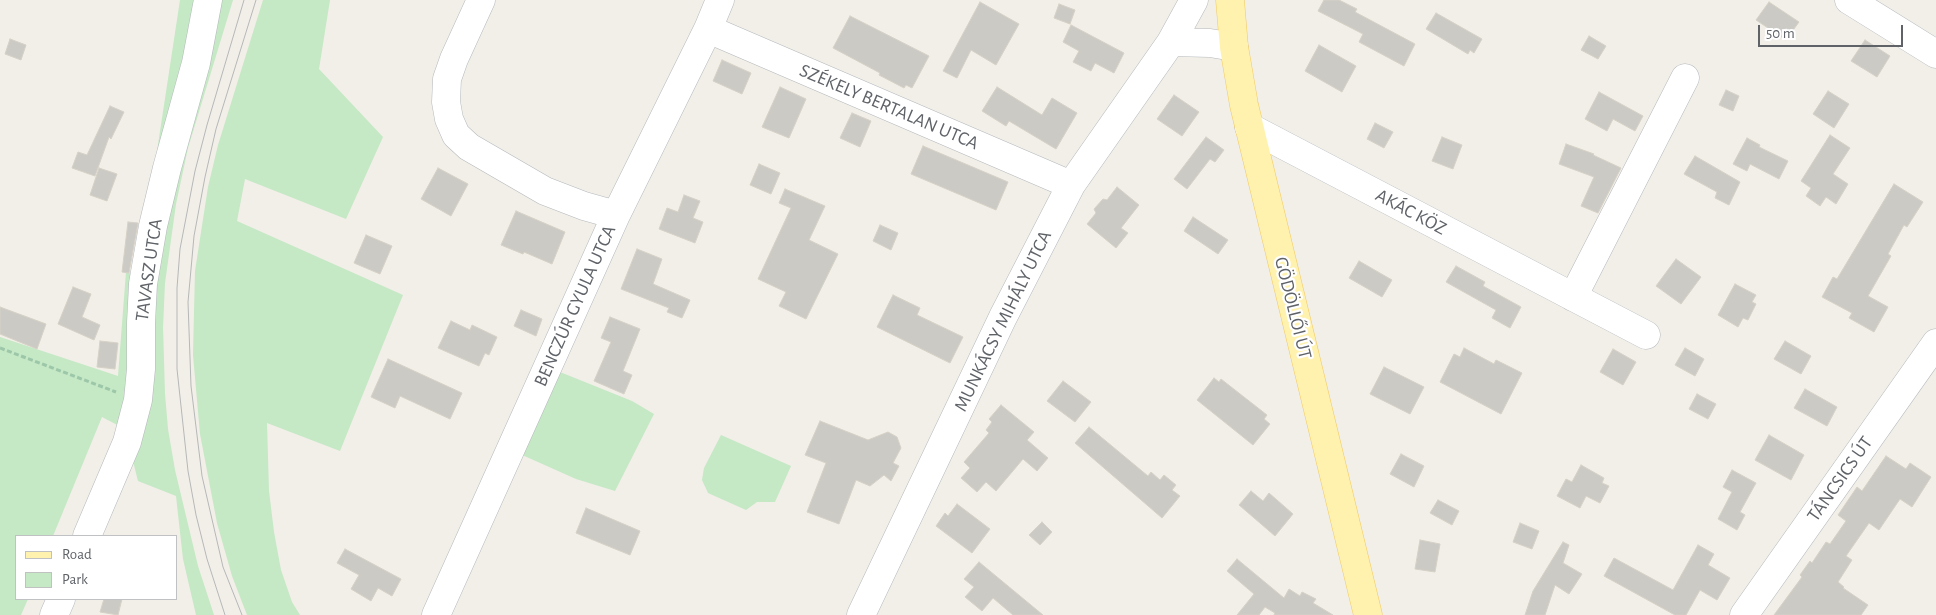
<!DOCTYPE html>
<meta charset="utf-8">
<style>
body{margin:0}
#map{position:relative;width:1936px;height:615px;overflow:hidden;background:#f1efe8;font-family:"Alegreya Sans",sans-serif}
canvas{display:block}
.legend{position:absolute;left:15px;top:535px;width:162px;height:65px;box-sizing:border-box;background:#fff;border:1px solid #bfc1c3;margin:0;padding:6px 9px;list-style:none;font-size:15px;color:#5f6368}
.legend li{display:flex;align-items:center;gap:10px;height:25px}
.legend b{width:25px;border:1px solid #bfc1c3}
.scale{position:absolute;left:1758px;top:25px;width:145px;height:22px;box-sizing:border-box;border:2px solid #5f6368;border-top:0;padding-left:6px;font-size:15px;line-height:18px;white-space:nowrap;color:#5f6368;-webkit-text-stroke:4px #fff;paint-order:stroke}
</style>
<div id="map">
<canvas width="1936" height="615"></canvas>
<ul class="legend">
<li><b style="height:6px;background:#fff2af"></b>Road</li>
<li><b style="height:14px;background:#c5e8c5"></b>Park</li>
</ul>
<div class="scale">50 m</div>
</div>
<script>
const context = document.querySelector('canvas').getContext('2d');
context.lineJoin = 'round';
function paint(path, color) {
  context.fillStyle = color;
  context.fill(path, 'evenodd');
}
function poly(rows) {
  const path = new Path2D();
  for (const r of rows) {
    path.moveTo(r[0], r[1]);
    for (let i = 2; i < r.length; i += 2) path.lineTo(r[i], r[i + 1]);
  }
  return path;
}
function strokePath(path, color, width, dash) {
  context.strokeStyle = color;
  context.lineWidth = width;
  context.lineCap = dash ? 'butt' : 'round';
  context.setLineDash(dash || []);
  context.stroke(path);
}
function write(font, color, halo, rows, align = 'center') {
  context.font = font + ' "Alegreya Sans",sans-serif';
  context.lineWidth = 4.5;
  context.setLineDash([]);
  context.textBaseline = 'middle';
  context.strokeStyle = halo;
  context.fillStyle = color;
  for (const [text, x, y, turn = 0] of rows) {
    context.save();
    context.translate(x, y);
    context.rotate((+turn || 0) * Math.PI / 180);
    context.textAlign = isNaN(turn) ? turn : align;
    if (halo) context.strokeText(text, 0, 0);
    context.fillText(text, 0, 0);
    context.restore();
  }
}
paint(poly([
 [180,0,233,0,188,148,176,204,165,283,163,327,165,394,168,429,175,470,198,566,214,615,196,615,183,559,176,496,138,481,125,429,102,417,53,536,16,536,16,599,28,599,21,615,0,615,0,337,118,376,126,272,138,276],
 [263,0,330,0,319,69,383,137,346,219,245,179,237,221,403,295,340,451,267,423,269,491,274,532,281,570,292,602,300,615,247,615,232,576,217,523,200,434,193,355,195,271,208,187,218,145],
 [555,370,632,401,654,414,615,491,576,479,520,454],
 [721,435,791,466,775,502,757,502,746,510,708,493,702,480,704,468]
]), '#c5e8c5');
const building = poly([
 [1324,0,1339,0,1357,9,1355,12,1415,44,1404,66,1359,42,1363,34,1318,11,1324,0],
 [980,2,1019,24,996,65,971,50,957,78,943,71,980,2],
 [1769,2,1799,22,1786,40,1756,20,1769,2],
 [1059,4,1075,10,1070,24,1054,18,1059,4],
 [1436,13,1482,39,1474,53,1470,50,1468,54,1426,29,1436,13],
 [850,16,929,56,912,88,906,85,904,88,879,75,880,73,833,48,850,16],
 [1071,25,1124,53,1114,73,1095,63,1091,71,1073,62,1079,51,1063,42,1071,25],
 [1589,36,1606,46,1598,59,1581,50,1589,36],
 [10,39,26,45,21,60,5,54,10,39],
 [1865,40,1890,56,1877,77,1851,61,1865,40],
 [1319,45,1356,66,1342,92,1305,71,1319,45],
 [722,60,751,73,742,94,713,81,722,60],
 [780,87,806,99,789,138,762,127,780,87],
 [997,87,1042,115,1052,98,1077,113,1056,149,1009,121,1006,126,982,111,997,87],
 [1726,90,1739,96,1733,111,1719,105,1726,90],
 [1828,91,1849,104,1834,128,1813,114,1828,91],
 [1599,92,1643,116,1635,131,1613,119,1607,131,1585,119,1599,92],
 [1174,95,1199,112,1182,136,1157,119,1174,95],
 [110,106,124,112,111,139,109,137,95,176,72,168,78,152,87,155,110,106],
 [852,113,871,121,860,147,840,138,852,113],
 [1375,123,1393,132,1384,148,1367,139,1375,123],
 [1830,135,1850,148,1833,174,1848,184,1836,204,1826,197,1820,206,1806,196,1811,188,1801,181,1830,135],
 [1206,137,1224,150,1215,162,1210,159,1187,189,1174,179,1206,137],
 [1442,137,1462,145,1453,169,1432,161,1442,137],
 [1747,138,1760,145,1759,147,1788,161,1779,179,1750,164,1747,171,1733,164,1747,138],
 [1566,144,1594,154,1593,155,1621,168,1598,213,1581,206,1594,177,1559,164,1566,144],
 [923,146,1008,182,996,210,911,174,923,146],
 [1695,156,1740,182,1729,205,1715,198,1717,192,1684,174,1695,156],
 [759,164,780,173,771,194,750,185,759,164],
 [99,168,117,174,107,201,90,195,99,168],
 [438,168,468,184,451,216,421,199,438,168],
 [1894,184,1923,202,1907,227,1904,225,1888,254,1891,256,1868,296,1888,307,1874,332,1849,318,1852,313,1822,297,1833,277,1837,279,1894,184],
 [1117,187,1139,205,1121,228,1128,233,1116,248,1087,224,1096,213,1094,209,1103,199,1107,200,1117,187],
 [785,189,825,206,809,240,838,254,806,319,779,306,786,292,758,279,791,208,779,203,785,189],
 [684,195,700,201,693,218,703,222,695,243,659,229,667,208,678,212,684,195],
 [516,211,565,232,552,264,524,252,523,254,501,245,516,211],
 [1193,217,1228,240,1218,254,1184,231,1193,217],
 [128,222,138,223,129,273,122,272,128,222],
 [880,225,898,233,891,250,873,241,880,225],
 [366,235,392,246,380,274,354,263,366,235],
 [637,249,662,259,653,284,690,300,682,318,667,312,669,308,621,289,637,249],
 [1676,259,1701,277,1681,304,1656,286,1676,259],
 [1359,261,1392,280,1382,297,1349,278,1359,261],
 [1456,266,1485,282,1483,286,1521,307,1510,328,1492,318,1496,310,1446,282,1456,266],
 [1735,284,1756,295,1752,302,1756,304,1748,320,1743,318,1738,327,1718,315,1735,284],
 [73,287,91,294,82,317,100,325,94,340,58,324,73,287],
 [893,295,920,308,917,315,963,337,950,363,877,327,893,295],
 [0,307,46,324,37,349,0,334,0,307],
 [521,310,542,319,536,336,514,326,521,310],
 [610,317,640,329,623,371,632,375,624,394,594,381,611,342,601,338,610,317],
 [451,321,470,330,472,325,497,337,489,355,485,353,479,366,438,348,451,321],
 [100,341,118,343,115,369,97,367,100,341],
 [1785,341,1811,356,1801,374,1774,359,1785,341],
 [1464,348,1494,364,1496,360,1522,373,1501,414,1440,382,1454,354,1460,357,1464,348],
 [1685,348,1704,359,1695,376,1675,365,1685,348],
 [1613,349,1636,362,1623,385,1600,372,1613,349],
 [388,359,462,393,450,419,400,396,395,408,371,397,388,359],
 [1384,367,1424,387,1410,414,1370,394,1384,367],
 [1214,378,1219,382,1221,379,1267,415,1264,419,1270,424,1253,445,1197,400,1214,378],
 [1063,381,1091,402,1075,422,1047,401,1063,381],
 [1805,389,1837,407,1827,426,1794,408,1805,389],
 [1697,394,1716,404,1708,419,1689,409,1697,394],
 [1001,405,1034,432,1027,440,1048,458,1037,471,1023,459,996,491,986,482,977,492,961,478,970,468,964,462,989,433,986,430,992,422,989,419,1001,405],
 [820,421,868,440,888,432,897,437,901,448,893,463,899,466,891,481,884,475,870,486,856,480,839,524,807,512,826,463,805,455,820,421],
 [1089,427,1148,476,1151,472,1160,480,1164,475,1176,485,1172,490,1180,496,1162,518,1075,443,1089,427],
 [1769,435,1804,455,1791,480,1755,460,1769,435],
 [1401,454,1424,466,1414,487,1390,474,1401,454],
 [1886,456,1906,469,1910,463,1931,477,1912,507,1900,499,1879,530,1869,523,1846,556,1852,560,1838,582,1844,587,1843,588,1868,605,1861,615,1774,615,1802,577,1800,575,1810,561,1812,563,1826,542,1830,544,1846,521,1838,515,1857,487,1862,491,1886,456],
 [1581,465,1604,478,1602,483,1609,486,1600,503,1586,496,1580,508,1557,496,1566,479,1572,482,1581,465],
 [1732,470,1756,483,1740,512,1745,515,1737,530,1718,519,1732,492,1723,487,1732,470],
 [1251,491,1263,501,1269,493,1293,514,1275,536,1239,505,1251,491],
 [1438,500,1459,511,1452,525,1430,513,1438,500],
 [957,504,990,529,972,553,936,526,945,513,948,516,957,504],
 [586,508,640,531,630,555,576,533,586,508],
 [1042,522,1052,532,1040,545,1029,535,1042,522],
 [1520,523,1539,531,1532,549,1513,542,1520,523],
 [1420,540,1440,544,1435,572,1415,569,1420,540],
 [1563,542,1569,545,1563,563,1582,574,1569,594,1555,585,1545,615,1525,615,1533,591,1563,542],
 [1698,545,1714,554,1708,565,1730,578,1717,600,1700,590,1686,615,1675,615,1604,576,1614,558,1673,590,1698,545],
 [345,549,401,579,392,596,378,588,371,601,351,589,359,575,337,563,345,549],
 [1237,559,1284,598,1289,589,1300,596,1302,592,1316,599,1313,603,1333,615,1274,615,1275,613,1265,607,1259,615,1237,615,1254,594,1227,571,1237,559],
 [979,562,1043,615,1013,615,993,598,982,611,965,597,974,587,964,579,979,562],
 [104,599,122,599,118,615,100,612,104,599]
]);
paint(building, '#cccac5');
strokePath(building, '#d6d1c6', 1);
const minor = poly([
 [481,0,454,59,447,79,446,102,449,119,456,135,469,147,545,191,584,206,616,215],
 [1849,0,1936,54],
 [708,29,1071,185],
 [1171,42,1210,43,1234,47],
 [1249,127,1646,335],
 [1573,297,1685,78],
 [87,536,127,442,138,400,141,369,141,323,143,284,153,226,167,168,196,63,208,0],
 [54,615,61,599],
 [436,615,616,215,708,29,720,0],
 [861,615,1003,317,1071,185,1171,42,1194,0],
 [1744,615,1936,343]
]);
const major = poly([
 [1230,0,1234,47,1244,105,1368,615]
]);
strokePath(minor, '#b5b8bc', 29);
strokePath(major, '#f2c960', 29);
strokePath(poly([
 [0,348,116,392]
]), '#9cc7a9', 3, [5, 2.5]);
strokePath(minor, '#fff', 28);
strokePath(major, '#fff2af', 28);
strokePath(poly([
 [225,615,207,559,196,515,188,471,177,369,177,288,180,249,195,171,207,125,244,0],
 [242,615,223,567,202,476,191,386,188,302,194,236,205,177,216,129,256,0]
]), '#b6b7b8', 1);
write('19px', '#5f6368', '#fff', [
 ["SZÉKELY BERTALAN UTCA",889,107,23],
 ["AKÁC KÖZ",1411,212,28],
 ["TAVASZ UTCA",149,270,-82],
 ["BENCZÚR GYULA UTCA",575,306,-66],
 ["GÖDÖLLŐI ÚT",1293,308,76],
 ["MUNKÁCSY MIHÁLY UTCA",1003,321,-64],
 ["TÁNCSICS ÚT",1840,479,-55]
]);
</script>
